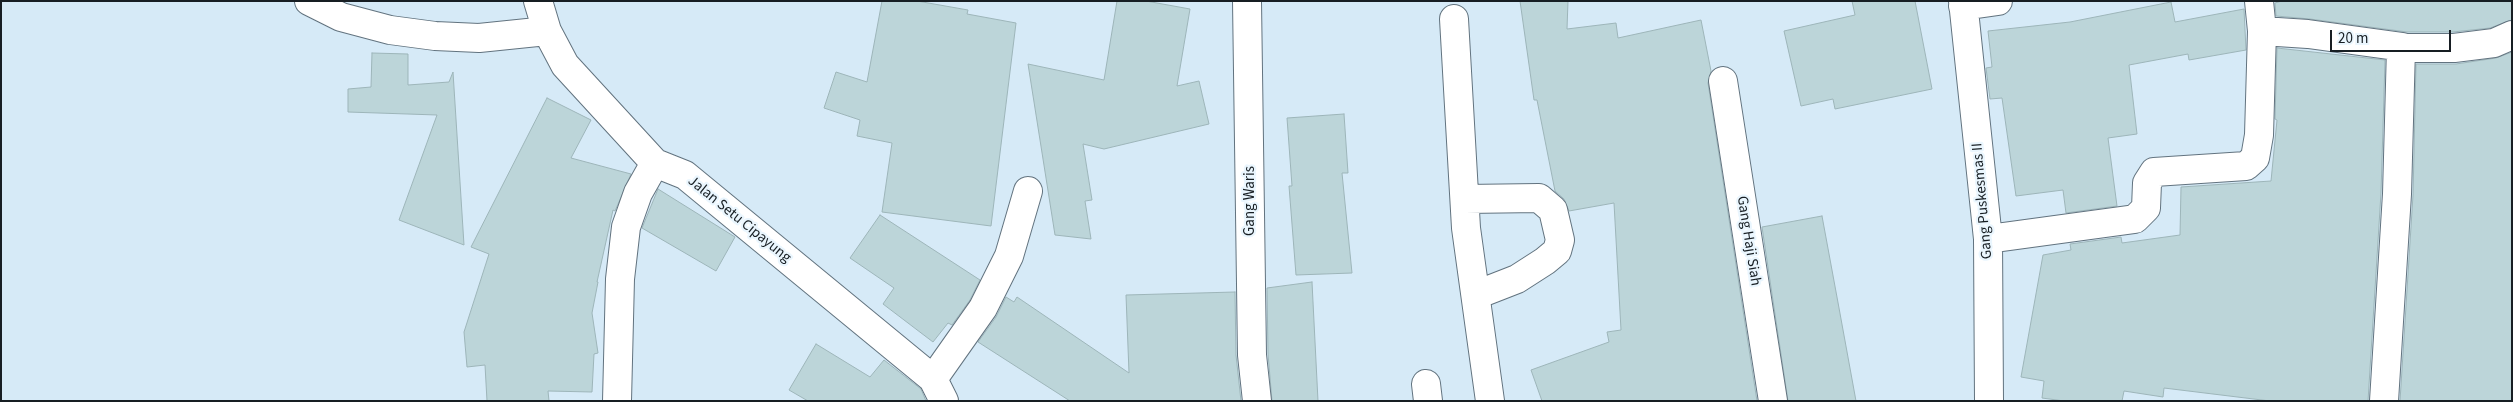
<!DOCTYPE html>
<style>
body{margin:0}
#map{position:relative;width:2513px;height:402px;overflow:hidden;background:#d6eaf7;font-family:"Source Sans 3",sans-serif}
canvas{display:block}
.frame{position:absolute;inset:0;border:2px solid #171e23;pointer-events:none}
.scale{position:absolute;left:2330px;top:30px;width:121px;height:22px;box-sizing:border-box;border:2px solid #171e23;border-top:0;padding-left:6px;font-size:15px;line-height:18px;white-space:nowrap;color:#171e23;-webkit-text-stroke:4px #eaf6fe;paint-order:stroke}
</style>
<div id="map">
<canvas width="2513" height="402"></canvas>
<div class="frame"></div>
<div class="scale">20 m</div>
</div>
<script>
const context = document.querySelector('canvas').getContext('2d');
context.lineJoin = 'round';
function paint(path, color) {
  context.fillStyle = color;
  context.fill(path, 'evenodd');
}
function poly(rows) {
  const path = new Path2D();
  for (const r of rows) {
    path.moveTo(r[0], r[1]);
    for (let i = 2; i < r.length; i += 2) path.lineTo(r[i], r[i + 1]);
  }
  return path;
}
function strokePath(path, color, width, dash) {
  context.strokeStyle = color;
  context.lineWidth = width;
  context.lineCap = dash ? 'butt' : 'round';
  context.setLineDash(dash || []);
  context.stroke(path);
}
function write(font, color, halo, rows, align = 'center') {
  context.font = font + ' "Source Sans 3",sans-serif';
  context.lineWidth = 4.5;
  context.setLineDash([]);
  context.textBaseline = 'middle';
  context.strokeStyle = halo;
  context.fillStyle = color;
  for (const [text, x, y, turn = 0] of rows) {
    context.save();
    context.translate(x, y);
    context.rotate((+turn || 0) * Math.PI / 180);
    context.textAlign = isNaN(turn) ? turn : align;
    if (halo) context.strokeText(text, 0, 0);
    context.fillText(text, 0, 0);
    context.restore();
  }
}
const building = poly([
 [882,1,917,1,968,10,967,14,1016,23,991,226,882,212,892,143,857,136,860,120,824,108,836,72,867,82,882,1],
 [1117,1,1146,1,1190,9,1177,86,1199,81,1209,124,1104,149,1083,144,1092,200,1085,201,1091,239,1055,235,1028,64,1104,80,1117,1],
 [1520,1,1568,1,1567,29,1616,23,1618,38,1701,20,1711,71,1708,83,1757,401,1542,401,1531,370,1609,342,1607,332,1621,330,1614,203,1569,211,1564,199,1555,191,1537,100,1534,100,1520,1],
 [1852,1,1915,1,1932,89,1835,109,1833,99,1801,106,1784,31,1855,15,1852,1],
 [2282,1,2512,1,2512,20,2490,28,2453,32,2407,32,2310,19,2276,16,2275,3,2282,1],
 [2171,2,2175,22,2244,9,2246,50,2189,60,2188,54,2129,65,2137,134,2108,138,2117,206,2066,213,2063,190,2016,196,2002,98,1990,99,1986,68,1992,67,1988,31,2070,22,2171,2],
 [2277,48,2385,60,2381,193,2368,401,2270,401,2164,388,2163,397,2124,391,2122,401,2064,401,2042,398,2044,381,2021,377,2043,255,2071,250,2070,244,2121,237,2122,243,2180,235,2181,187,2271,181,2277,120,2275,119,2277,48],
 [2512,52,2512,401,2400,401,2413,195,2416,64,2456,64,2496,58,2512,52],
 [372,53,408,54,408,85,449,82,453,72,464,245,399,220,437,115,348,112,348,89,371,87,372,53],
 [547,98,591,120,571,158,631,174,615,211,613,210,597,282,598,282,592,313,598,353,594,354,592,392,548,391,549,401,487,401,485,365,467,367,464,332,489,254,471,247,547,98],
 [1344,114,1348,173,1342,173,1352,273,1296,275,1289,186,1292,186,1287,118,1344,114],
 [658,189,735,237,716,271,642,228,658,189],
 [880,215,980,280,970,300,952,325,948,323,933,342,883,304,894,288,850,258,880,215],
 [1822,216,1839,308,1856,401,1788,401,1762,227,1822,216],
 [1312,282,1318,401,1272,401,1268,354,1267,288,1312,282],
 [1235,292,1236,355,1241,401,1070,401,978,342,996,317,1006,297,1014,302,1017,297,1129,373,1126,295,1235,292],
 [816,344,870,377,884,360,921,389,926,401,808,401,789,390,816,344]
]);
paint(building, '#bcd5d9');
strokePath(building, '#9db5b9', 1);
const minor = poly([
 [309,1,341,17,390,30,435,36,479,38,547,31],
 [538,1,547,31,565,65,655,163,685,175,933,379,944,401],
 [1247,1,1252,355,1257,401],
 [1963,1,1988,239,1989,401],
 [1963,6,1998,1],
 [1454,19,1466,228,1490,401],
 [2262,31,2308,34,2403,47],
 [1723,81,1773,401],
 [1465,199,1539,198,1553,210,1560,240,1557,251,1545,261,1517,279,1476,295],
 [1988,239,2135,219,2146,208,2147,183,2154,172,2246,166,2255,158,2259,135,2262,31,2259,1],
 [933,379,983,308,1009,256,1028,191],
 [1426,384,1428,401],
 [617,401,620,279,626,227,638,193,655,163],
 [2384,401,2397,194,2401,48,2454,48,2494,43,2512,35]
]);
strokePath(minor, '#62737f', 30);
strokePath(minor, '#fff', 28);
write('15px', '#171e23', '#eaf6fe', [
 ["Gang Waris",1251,201,-90],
 ["Gang Puskesmas II",1983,201,-95],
 ["Jalan Setu Cipayung",739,220,39],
 ["Gang Haji Siah",1748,241,81]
]);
</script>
